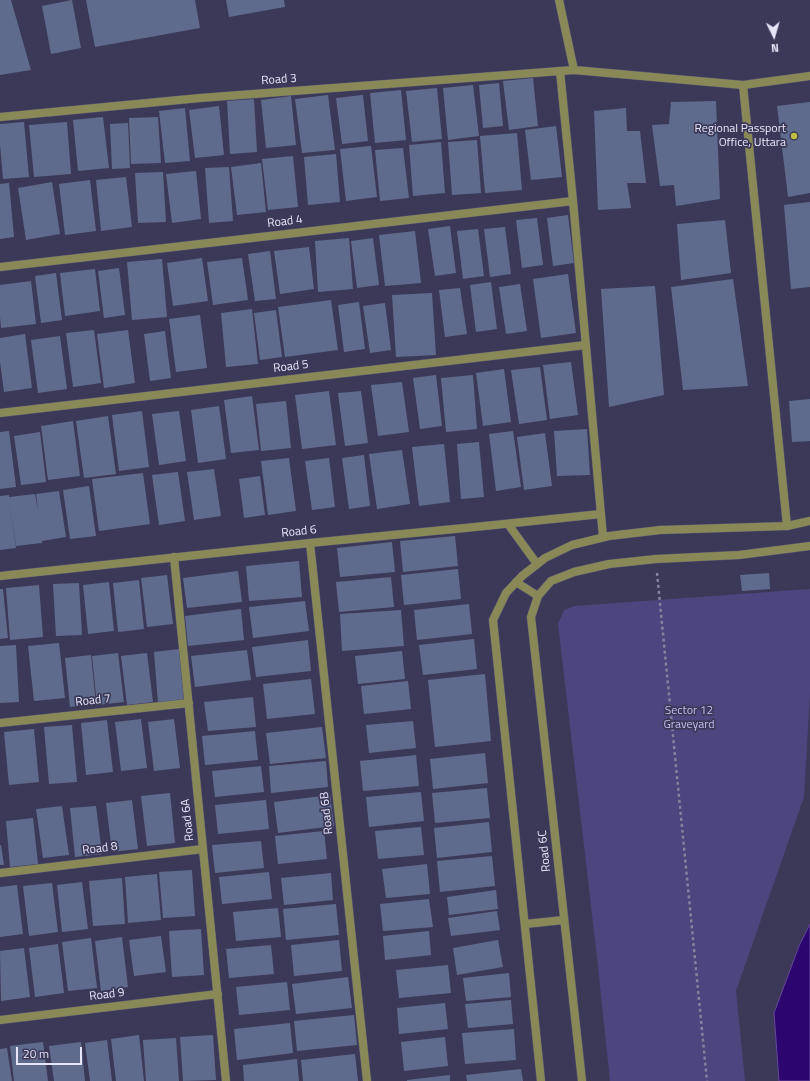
<!DOCTYPE html>
<style>
body{margin:0}
#map{position:relative;width:810px;height:1081px;overflow:hidden;background:#3c3958;font-family:"Titillium Web",sans-serif}
canvas{display:block}
.north{position:absolute;left:754px;top:16px;width:40px;height:40px;-webkit-text-stroke:3px #3c3958;paint-order:stroke;rotate:175deg;font-size:11px;font-weight:700;line-height:16px;text-align:center;color:#e6e5f9}
.north::after{content:'';display:block;margin:auto;width:14px;height:18px;background:#e6e5f9;clip-path:polygon(50% 0,100% 100%,50% 72%,0 100%)}
.scale{position:absolute;left:16px;top:1047px;width:66px;height:18px;box-sizing:border-box;border:2px solid #e6e5f9;border-top:0;padding-left:5px;font-size:12px;line-height:14px;white-space:nowrap;color:#e6e5f9;-webkit-text-stroke:3px #3c3958;paint-order:stroke}
</style>
<div id="map">
<canvas width="810" height="1081"></canvas>
<div class="north">N</div>
<div class="scale">20 m</div>
</div>
<script>
const context = document.querySelector('canvas').getContext('2d');
context.lineJoin = 'round';
function paint(path, color) {
  context.fillStyle = color;
  context.fill(path, 'evenodd');
}
function poly(rows) {
  const path = new Path2D();
  for (const r of rows) {
    path.moveTo(r[0], r[1]);
    for (let i = 2; i < r.length; i += 2) path.lineTo(r[i], r[i + 1]);
  }
  return path;
}
function strokePath(path, color, width, dash) {
  context.strokeStyle = color;
  context.lineWidth = width;
  context.lineCap = dash ? 'butt' : 'round';
  context.setLineDash(dash || []);
  context.stroke(path);
}
function write(font, color, halo, rows, align = 'center') {
  context.font = font + ' "Titillium Web",sans-serif';
  context.lineWidth = 3.5;
  context.setLineDash([]);
  context.textBaseline = 'middle';
  context.strokeStyle = halo;
  context.fillStyle = color;
  for (const [text, x, y, turn = 0] of rows) {
    context.save();
    context.translate(x, y);
    context.rotate((+turn || 0) * Math.PI / 180);
    context.textAlign = isNaN(turn) ? turn : align;
    if (halo) context.strokeText(text, 0, 0);
    context.fillText(text, 0, 0);
    context.restore();
  }
}
paint(poly([
 [810,589,810,694,804,797,736,991,745,1081,610,1081,597,957,558,624,564,610,574,606]
]), '#4d457e');
const water = poly([
 [810,924,810,1081,779,1081,774,1013,799,946,810,924]
]);
paint(water, '#2d056f');
strokePath(water, '#644898', 1);
paint(poly([
 [0,0,11,0,31,70,0,75],
 [72,0,81,48,51,54,42,6],
 [86,0,195,0,200,28,95,47],
 [226,0,284,0,285,7,229,17],
 [533,78,538,126,509,130,503,81],
 [499,83,503,126,483,128,479,85],
 [473,85,479,136,448,140,443,88],
 [437,88,442,139,412,142,406,91],
 [401,90,406,140,375,143,370,93],
 [328,95,335,150,302,153,295,99],
 [363,95,368,141,342,144,336,98],
 [291,96,296,145,266,148,261,100],
 [254,99,257,152,230,154,227,101],
 [716,101,720,199,676,206,674,185,660,186,652,125,669,124,671,102],
 [810,102,810,193,788,197,777,106],
 [219,106,224,155,195,158,189,110],
 [185,108,190,161,165,163,159,111],
 [626,108,627,131,640,131,646,183,627,183,631,208,598,210,594,111],
 [103,117,109,168,78,171,73,120],
 [158,117,161,163,131,164,129,118],
 [24,122,29,177,3,179,0,145,0,124],
 [67,122,71,174,34,177,29,125],
 [128,123,130,168,112,169,110,124],
 [556,126,562,177,531,180,525,130],
 [517,133,522,190,485,193,480,136],
 [477,140,481,193,452,195,448,142],
 [441,142,445,193,413,196,409,145],
 [371,146,377,197,346,201,340,149],
 [403,148,409,198,380,201,375,150],
 [336,154,340,202,308,205,304,157],
 [293,156,298,207,268,210,262,159],
 [261,163,266,212,237,215,231,167],
 [229,167,233,221,209,223,205,168],
 [196,171,201,219,172,223,166,174],
 [163,172,166,222,138,223,135,173],
 [126,177,132,227,101,231,96,180],
 [90,180,96,231,65,235,59,184],
 [52,182,60,234,26,240,18,188],
 [9,183,14,237,0,239,0,184],
 [810,202,810,287,791,289,784,205],
 [568,215,574,263,553,266,547,218],
 [537,218,543,265,522,268,516,220],
 [725,220,731,273,681,280,677,224],
 [450,226,456,273,435,276,428,229],
 [505,227,511,274,490,277,484,229],
 [478,229,484,276,463,279,457,231],
 [415,231,421,283,385,286,379,235],
 [349,238,353,289,318,292,315,241],
 [373,238,379,285,357,288,351,241],
 [309,247,314,289,280,294,274,251],
 [270,251,276,299,255,301,248,254],
 [202,258,208,301,173,306,167,263],
 [242,258,248,300,213,305,207,262],
 [162,259,167,317,132,320,127,262],
 [119,268,125,315,104,318,98,271],
 [95,269,100,311,65,316,60,273],
 [56,273,62,320,41,323,35,276],
 [568,274,576,333,541,338,533,279],
 [733,279,748,386,683,390,671,287],
 [31,281,36,324,1,328,0,317,0,285],
 [491,282,497,329,476,332,470,285],
 [520,284,527,331,506,334,499,287],
 [655,286,664,395,609,407,601,289],
 [460,288,467,334,445,337,439,290],
 [432,293,436,355,396,357,392,295],
 [331,300,338,350,285,357,278,307],
 [359,302,365,349,344,352,338,305],
 [385,303,391,350,370,353,363,306],
 [252,309,258,364,226,367,221,313],
 [276,310,282,357,260,360,254,313],
 [200,315,207,368,176,372,169,319],
 [94,330,101,383,73,387,66,333],
 [128,330,135,383,104,388,97,334],
 [165,331,171,378,150,381,144,334],
 [25,334,32,388,4,392,0,362,0,338],
 [60,336,67,389,38,393,31,340],
 [571,362,578,415,550,419,543,365],
 [540,367,547,420,519,424,511,370],
 [504,369,511,422,483,426,476,373],
 [436,375,442,426,420,429,413,378],
 [473,375,477,429,446,432,441,378],
 [402,382,409,432,378,436,371,385],
 [329,391,336,445,302,449,295,395],
 [361,391,368,443,345,446,338,393],
 [252,396,259,450,231,453,224,400],
 [810,399,810,441,792,442,789,401],
 [286,401,291,448,261,451,256,404],
 [219,406,226,459,198,463,191,410],
 [142,411,149,467,119,471,112,415],
 [179,411,186,461,159,465,152,414],
 [108,416,116,474,84,478,76,421],
 [73,421,80,476,48,480,41,426],
 [587,429,590,475,557,476,554,431],
 [9,431,16,487,0,489,0,432],
 [513,431,521,487,496,491,489,434],
 [40,432,46,482,21,485,14,436],
 [545,433,552,486,524,490,517,437],
 [479,442,484,497,461,499,457,444],
 [444,444,450,502,419,506,412,447],
 [402,450,410,504,377,509,369,454],
 [364,455,370,506,349,509,342,458],
 [289,458,296,511,268,515,261,461],
 [329,458,335,507,312,510,305,461],
 [214,469,221,516,194,520,187,472],
 [178,472,185,521,159,525,152,475],
 [143,473,150,524,99,531,92,479],
 [260,476,265,515,244,518,239,479],
 [89,486,96,536,70,539,63,490],
 [59,491,66,537,42,541,42,543,16,546,9,500,16,548,0,550,0,496,9,495,9,497,35,494,38,511,36,494],
 [455,536,458,566,403,572,400,541],
 [392,542,395,572,340,577,337,548],
 [299,561,302,597,249,601,246,566],
 [458,569,461,599,404,605,401,575],
 [238,571,242,602,187,608,183,578],
 [769,573,770,589,742,591,740,575],
 [167,575,173,624,147,627,141,578],
 [391,577,394,607,339,612,336,582],
 [139,580,144,629,118,632,113,583],
 [109,582,114,631,88,634,83,585],
 [79,583,82,635,56,636,53,584],
 [39,585,43,637,10,640,6,588],
 [0,589,3,589,8,638,0,639],
 [305,601,309,631,253,638,249,607],
 [469,604,472,634,417,640,414,610],
 [241,609,244,640,188,646,185,616],
 [401,610,404,646,342,651,340,614],
 [474,639,477,669,423,675,419,645],
 [308,640,311,671,256,677,252,647],
 [59,643,65,698,34,701,28,646],
 [16,645,19,702,0,703,0,646],
 [179,649,184,700,158,703,154,652],
 [247,650,251,680,195,687,191,656],
 [402,651,405,679,358,684,355,656],
 [118,653,124,702,97,705,92,656],
 [147,653,153,702,127,705,121,656],
 [91,655,96,704,70,707,65,658],
 [485,674,491,741,435,747,428,680],
 [311,679,315,714,267,719,263,684],
 [408,681,411,709,364,714,361,686],
 [253,697,256,727,208,731,204,702],
 [141,719,147,768,121,771,115,722],
 [174,719,180,768,154,771,148,722],
 [107,720,113,772,86,775,81,723],
 [413,721,416,748,369,753,366,725],
 [72,725,77,782,49,784,44,727],
 [322,727,326,758,270,764,266,733],
 [34,729,39,782,9,785,4,732],
 [255,731,258,760,205,765,202,736],
 [485,753,488,783,433,789,430,759],
 [416,755,419,786,363,791,360,761],
 [326,761,328,787,271,793,269,766],
 [261,766,264,792,215,797,212,771],
 [487,788,490,818,435,823,432,793],
 [421,792,424,821,369,827,366,797],
 [170,793,175,843,147,846,141,796],
 [330,795,334,826,278,833,274,802],
 [132,800,138,849,112,852,106,803],
 [266,800,269,829,218,834,215,805],
 [62,806,69,855,43,858,36,809],
 [96,806,102,854,75,857,70,808],
 [33,818,38,864,10,867,6,821],
 [489,822,492,852,437,858,434,828],
 [421,827,424,855,378,859,375,831],
 [324,831,327,859,278,864,275,836],
 [261,841,264,868,215,873,212,845],
 [0,845,1,845,4,865,0,865],
 [492,856,495,886,440,892,437,861],
 [427,864,430,894,386,898,382,869],
 [192,870,195,916,163,918,159,872],
 [269,872,272,899,222,904,219,877],
 [331,873,333,900,284,905,281,878],
 [157,874,161,920,128,923,125,877],
 [122,878,125,924,93,926,89,881],
 [82,882,88,929,62,932,57,885],
 [52,883,58,932,29,936,23,886],
 [17,885,23,934,0,937,0,887],
 [496,890,498,909,449,915,447,897],
 [429,899,433,927,383,931,380,904],
 [336,904,339,935,286,940,283,909],
 [278,908,281,937,236,941,233,912],
 [497,911,500,930,451,936,448,918],
 [201,929,204,975,172,977,169,931],
 [429,931,431,955,385,960,383,936],
 [161,936,166,972,134,976,129,940],
 [122,937,128,987,101,991,95,941],
 [91,938,97,988,68,991,62,942],
 [339,940,342,971,294,976,291,945],
 [498,940,503,967,457,975,453,948],
 [58,944,64,993,35,997,29,948],
 [271,945,274,974,229,978,226,949],
 [24,948,30,997,1,1001,0,951],
 [448,965,451,993,399,998,396,970],
 [509,973,511,997,466,1001,463,978],
 [348,977,352,1008,296,1014,292,984],
 [287,982,290,1010,239,1015,236,987],
 [511,1000,513,1024,468,1028,465,1004],
 [445,1003,448,1029,399,1034,397,1008],
 [354,1015,357,1045,297,1051,294,1021],
 [290,1023,293,1053,237,1060,234,1029],
 [514,1029,516,1060,465,1064,462,1033],
 [139,1035,144,1081,116,1081,111,1039],
 [213,1035,216,1080,183,1081,180,1037],
 [445,1037,448,1066,404,1071,401,1042],
 [176,1038,179,1081,146,1081,143,1040],
 [107,1040,112,1081,90,1081,85,1043],
 [43,1042,48,1081,14,1081,10,1046],
 [81,1042,85,1081,54,1081,49,1046],
 [7,1048,12,1081,0,1081,0,1049],
 [355,1054,358,1081,303,1081,301,1060],
 [297,1059,299,1081,244,1081,243,1065],
 [521,1069,523,1081,467,1081,466,1075],
 [450,1075,450,1081,407,1081,407,1080]
]), '#5f6b8c');
const minor = poly([
 [559,0,574,70],
 [560,71,573,201,603,537],
 [743,85,787,526],
 [0,117,200,98,574,70,743,85,810,76],
 [0,267,573,201],
 [0,413,586,345],
 [508,524,537,564],
 [310,543,367,1081],
 [174,557,226,1081],
 [0,576,310,543,475,527,601,514],
 [0,723,189,703],
 [0,873,203,849],
 [0,1020,218,994]
]);
const tertiary = poly([
 [516,582,538,596],
 [525,924,564,920],
 [541,1081,493,620,506,593,522,576,545,558,572,545,609,536,660,530,787,526,810,521],
 [582,1081,531,617,538,596,551,581,574,572,609,564,656,559,739,555,810,546]
]);
strokePath(minor, '#575572', 9);
strokePath(tertiary, '#575572', 9);
strokePath(poly([
 [657,573,707,1081]
]), '#85829d', 2.5, [3, 3]);
strokePath(minor, '#898957', 8);
strokePath(tertiary, '#898957', 8);
for (const [x, y, r, color] of [
 [794,136,4,"#bfbe41"]
]) {
  const dot = new Path2D();
  dot.arc(x, y, r, 0, 2 * Math.PI);
  context.fillStyle = color;
  context.fill(dot);
  strokePath(dot, '#3c3958', 1.5);
}
write('12px', '#e6e5f9', '#3c3958', [
 ["Road 3",279,80,-4],
 ["Road 4",285,222,-7],
 ["Road 5",291,367,-7],
 ["Road 6",299,532,-6],
 ["Road 7",93,701,-6],
 ["Road 6B",327,813,-96],
 ["Road 6A",188,820,-96],
 ["Road 8",100,849,-7],
 ["Road 6C",545,851,-96],
 ["Road 9",107,995,-7]
]);
write('12px', '#e6e5f9', '#3c3958', [
 ["Regional Passport",786,129],
 ["Office, Uttara",786,143]
], 'right');
write('12px', '#c1bcf1', '#3c3958', [
 ["Sector 12",689,711],
 ["Graveyard",689,725]
]);
</script>
